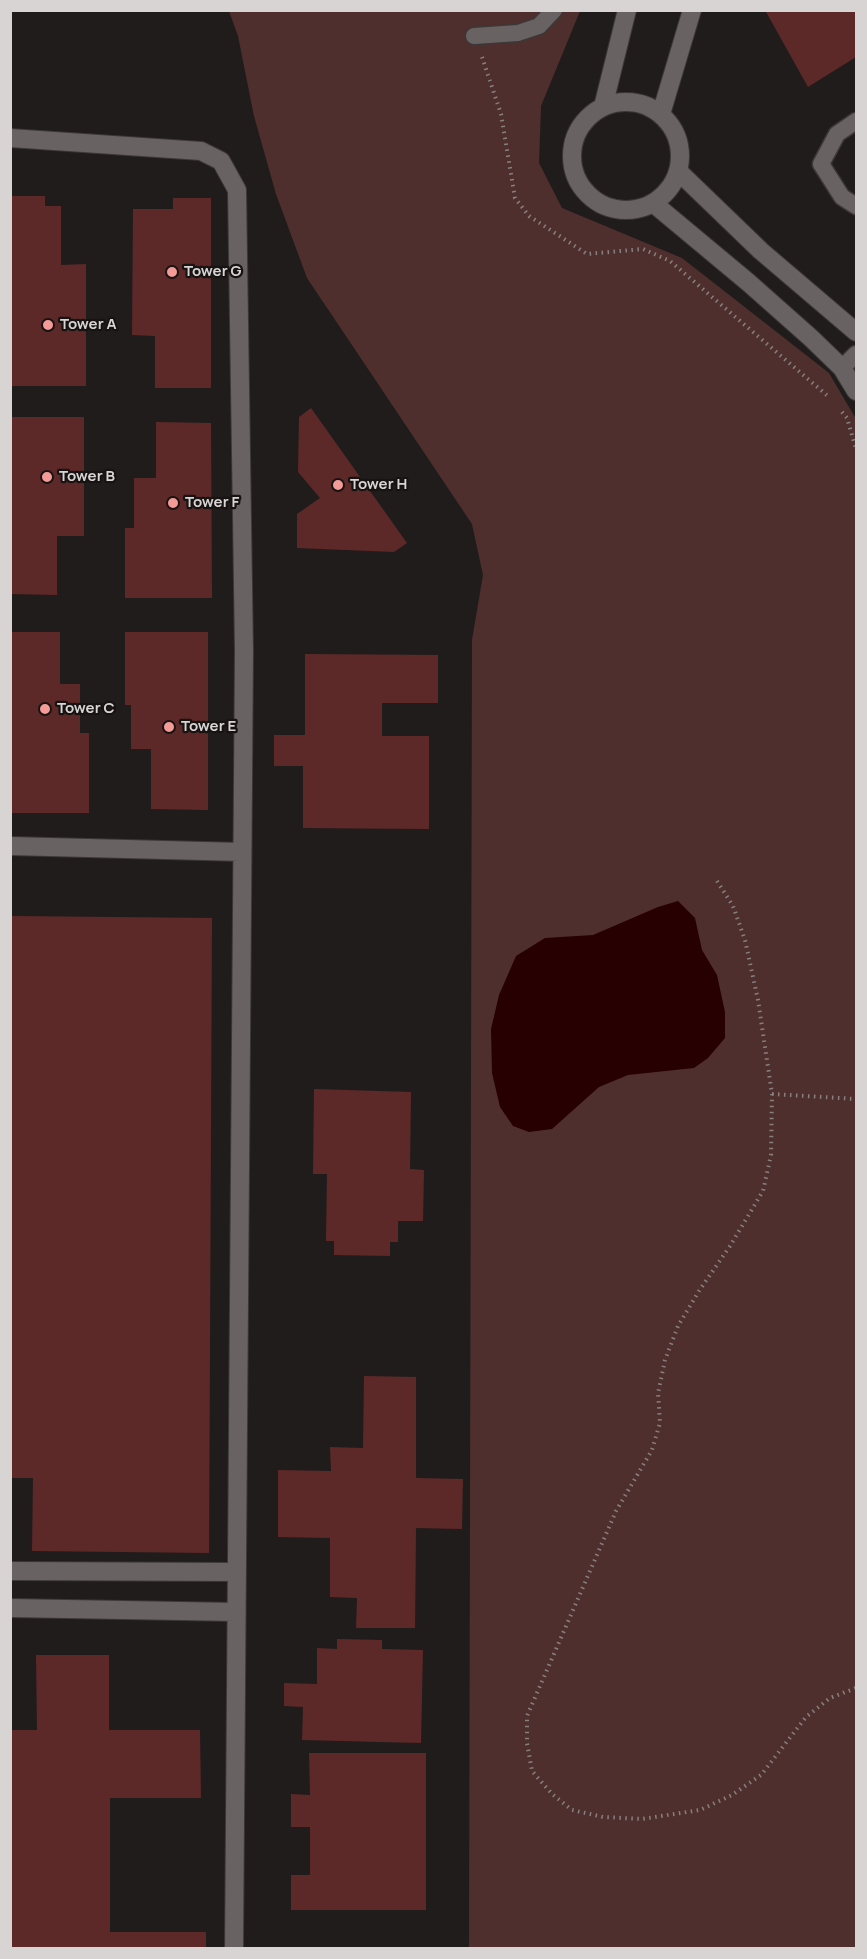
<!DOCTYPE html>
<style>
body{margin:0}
#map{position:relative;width:867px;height:1959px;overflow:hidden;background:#211c1c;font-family:Manrope,sans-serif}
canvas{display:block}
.frame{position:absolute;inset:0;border:12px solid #d8d4d4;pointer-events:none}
</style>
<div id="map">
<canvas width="867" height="1959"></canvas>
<div class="frame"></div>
</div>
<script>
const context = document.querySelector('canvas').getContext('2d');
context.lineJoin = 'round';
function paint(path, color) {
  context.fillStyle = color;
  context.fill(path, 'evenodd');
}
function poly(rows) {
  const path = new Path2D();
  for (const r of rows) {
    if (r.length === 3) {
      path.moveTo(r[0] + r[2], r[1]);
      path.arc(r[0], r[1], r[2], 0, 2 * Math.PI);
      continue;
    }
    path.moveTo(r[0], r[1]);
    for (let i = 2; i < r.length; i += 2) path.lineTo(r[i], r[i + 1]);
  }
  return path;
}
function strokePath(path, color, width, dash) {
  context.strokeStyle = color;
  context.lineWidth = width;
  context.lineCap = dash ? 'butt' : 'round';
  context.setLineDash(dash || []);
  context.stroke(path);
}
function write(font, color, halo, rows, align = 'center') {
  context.font = font + ' Manrope,sans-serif';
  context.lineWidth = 4.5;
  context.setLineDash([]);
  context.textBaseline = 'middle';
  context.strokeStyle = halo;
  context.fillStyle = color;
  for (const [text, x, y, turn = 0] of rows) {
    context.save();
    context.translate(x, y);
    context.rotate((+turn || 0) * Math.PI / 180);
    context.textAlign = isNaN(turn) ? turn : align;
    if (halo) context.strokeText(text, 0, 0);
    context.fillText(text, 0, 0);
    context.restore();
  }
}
paint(poly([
 [229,11,580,11,541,106,539,163,562,208,682,258,829,373,856,419,856,1948,469,1948,472,640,483,575,472,524,307,278,276,194,254,116,238,36]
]), '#4f2f2d');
paint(poly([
 [678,901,695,918,702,950,717,975,725,1012,725,1038,708,1058,694,1068,628,1075,599,1087,552,1129,529,1132,513,1126,500,1107,492,1073,491,1029,499,995,516,956,545,938,593,935,658,907]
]), '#270001');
paint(poly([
 [765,10,856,10,856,57,808,87],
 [10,196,45,196,45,206,61,206,61,265,86,264,86,386,10,386],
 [173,198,211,198,211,388,155,388,155,336,132,335,133,209,173,209],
 [311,408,407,543,394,552,297,548,297,514,320,498,298,472,299,417],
 [10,417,84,417,84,536,57,536,57,595,10,594],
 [156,422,211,423,212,598,125,598,125,528,134,528,134,478,156,478],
 [10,632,60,632,60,684,80,684,80,733,89,733,89,813,10,813],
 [125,632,208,632,208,810,151,809,151,749,131,749,131,705,125,705],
 [305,654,438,655,438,703,382,703,382,736,429,736,429,829,303,828,303,766,274,766,274,735,305,735],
 [12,916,212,918,209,1553,32,1551,33,1478,10,1478],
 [314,1089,411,1092,410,1169,424,1170,423,1221,398,1221,398,1242,390,1242,390,1256,334,1255,334,1241,326,1241,327,1174,313,1174],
 [364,1376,416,1377,416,1478,463,1479,462,1529,416,1528,415,1628,356,1628,357,1598,330,1597,330,1538,278,1537,278,1470,331,1471,330,1447,363,1448],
 [337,1639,382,1640,382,1649,423,1650,421,1743,302,1740,303,1707,284,1706,284,1683,317,1684,317,1648,337,1649],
 [36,1655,109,1655,109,1730,200,1730,201,1798,110,1798,110,1932,206,1932,206,1948,10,1948,10,1730,37,1730],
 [309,1753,426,1753,426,1910,291,1910,291,1875,310,1875,310,1827,291,1827,291,1794,310,1795]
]), '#5c2928');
const lane = poly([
 [474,36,518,33,539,26,554,10],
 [856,121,837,134,821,164,842,197,856,206],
 [842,368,856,354]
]);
const street = poly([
 [626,156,54],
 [603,107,627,10],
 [661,114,692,10],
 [10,138,201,151,221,161,237,190,244,651,234,1948],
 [678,171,761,251,856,332],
 [653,203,749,283,811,338,842,368,856,391],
 [10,846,242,852],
 [10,1571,236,1572],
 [10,1608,236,1612]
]);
strokePath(lane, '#3c3837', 19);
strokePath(street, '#3c3837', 20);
strokePath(poly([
 [482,57,501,114,515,198,529,216,587,254,643,249,670,261,829,397],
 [842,412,847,418,856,449],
 [717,881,733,906,745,940,758,1000,772,1094,771,1155,763,1191,730,1246,699,1291,678,1326,665,1360,658,1393,660,1423,652,1450,616,1511,527,1716,527,1743,532,1771,552,1794,572,1810,603,1817,642,1819,700,1810,732,1795,761,1775,806,1717,830,1698,856,1688],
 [772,1094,856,1099]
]), '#858181', 4, [1.5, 4.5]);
strokePath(lane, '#696262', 16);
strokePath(street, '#696262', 18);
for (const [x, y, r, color] of [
 [172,272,6,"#f59b97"],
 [48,325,6,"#f59b97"],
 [47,477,6,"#f59b97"],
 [338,485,6,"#f59b97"],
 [173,503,6,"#f59b97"],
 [45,709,6,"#f59b97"],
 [169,727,6,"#f59b97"]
]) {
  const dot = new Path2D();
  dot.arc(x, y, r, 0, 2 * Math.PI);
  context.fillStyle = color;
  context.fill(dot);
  strokePath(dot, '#181313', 2);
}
write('bold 15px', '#d8d4d4', '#181313', [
 ["Tower G",184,272],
 ["Tower A",60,325],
 ["Tower B",59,477],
 ["Tower H",350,485],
 ["Tower F",185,503],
 ["Tower C",57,709],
 ["Tower E",181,727]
], 'left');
</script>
